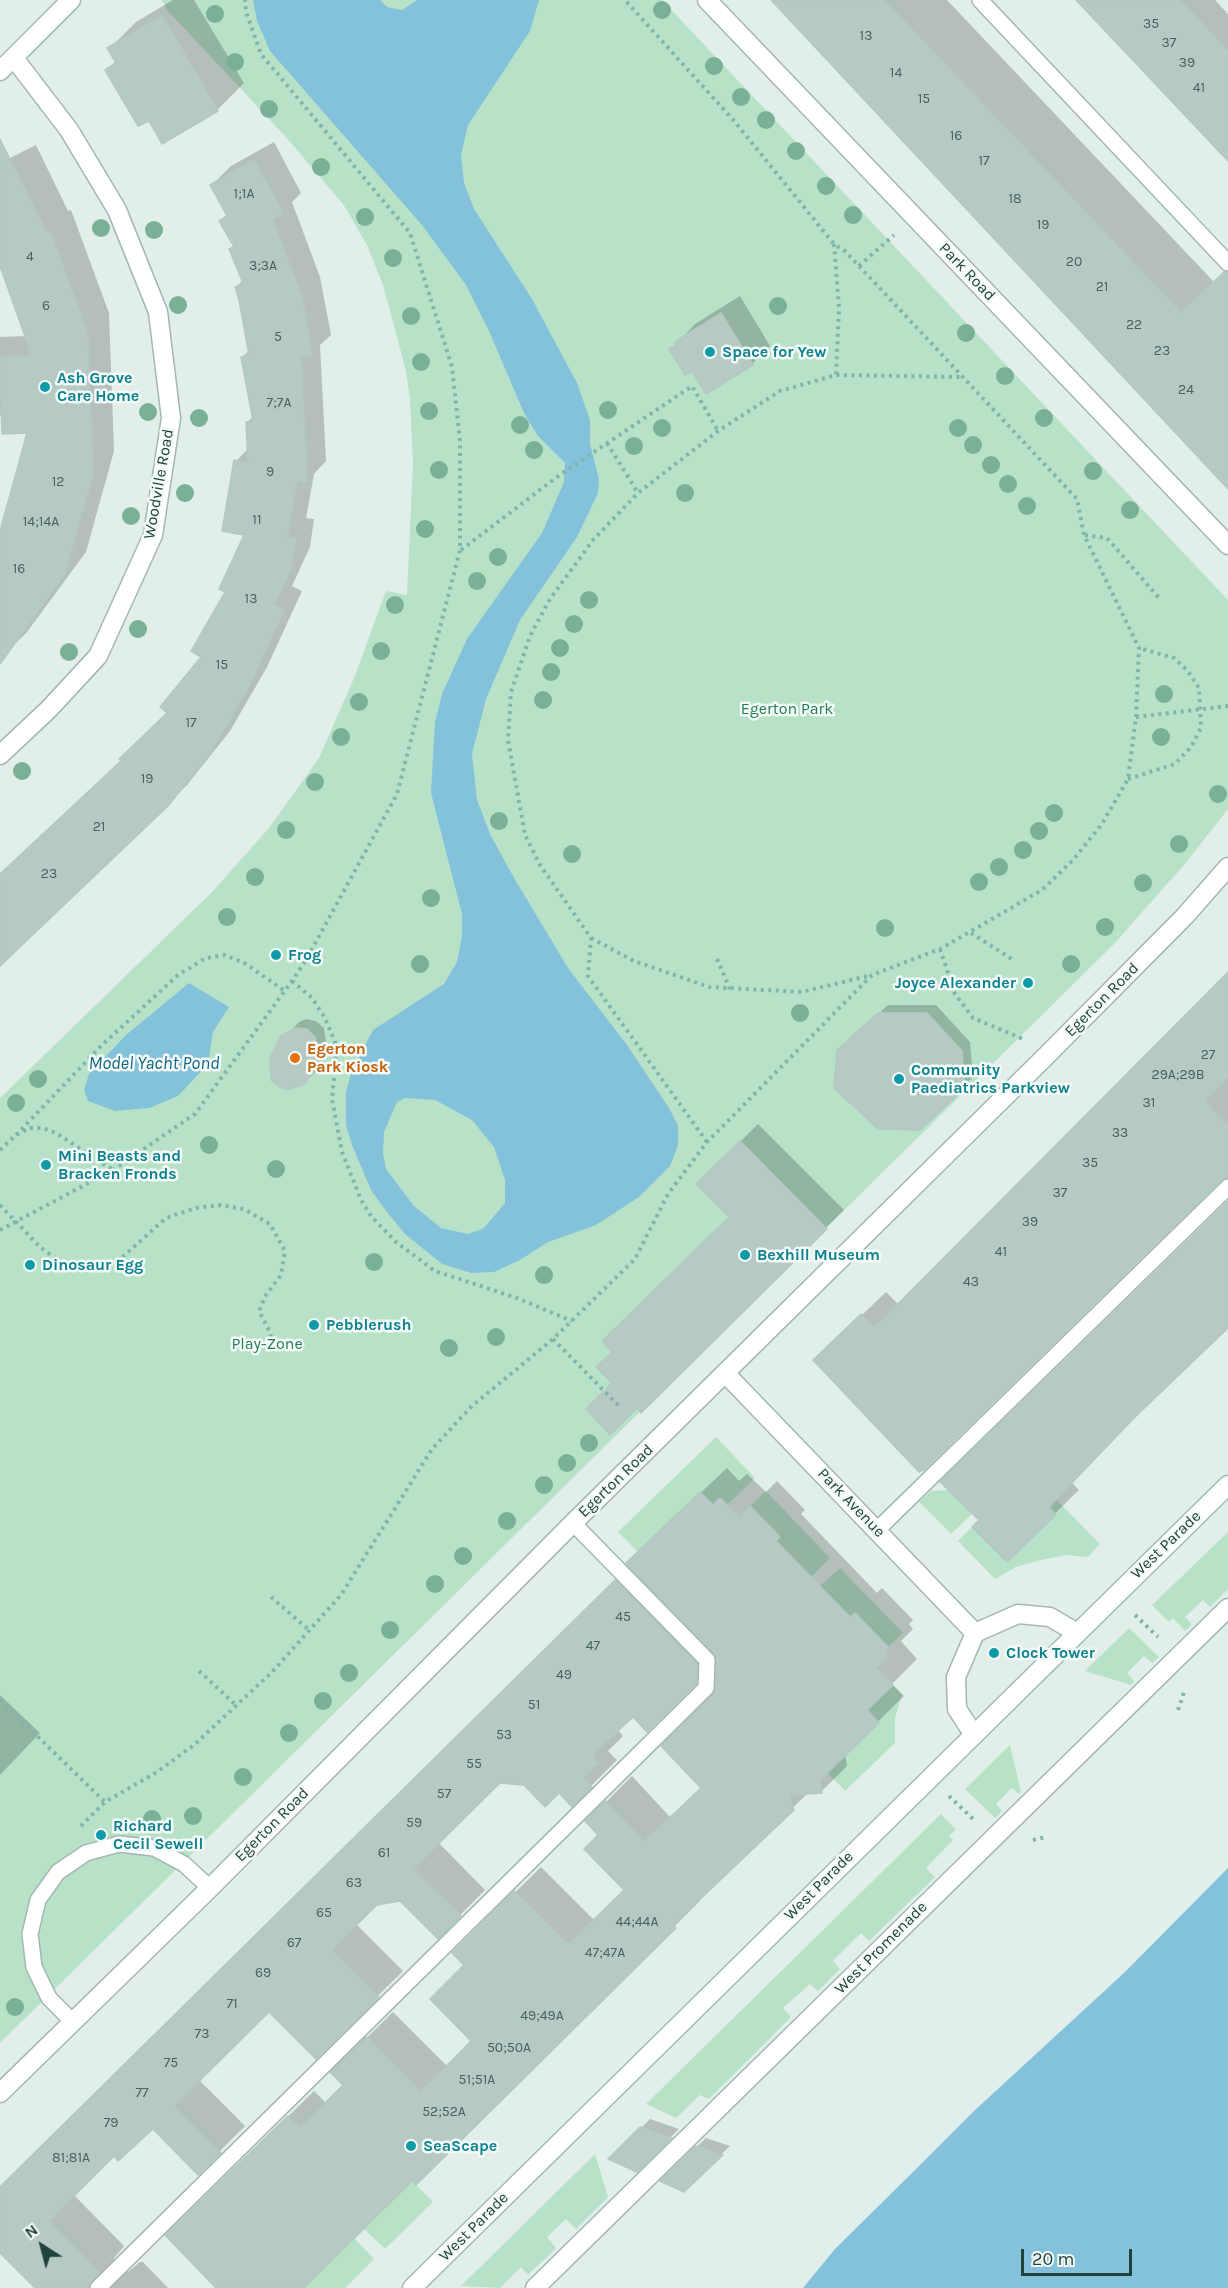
<!DOCTYPE html>
<style>
body{margin:0}
#map{position:relative;width:1228px;height:2288px;overflow:hidden;background:#e2eeea;font-family:Karla,sans-serif}
canvas{display:block}
.north{position:absolute;left:12px;top:2216px;width:60px;height:60px;-webkit-text-stroke:4px #f3faf7;paint-order:stroke;rotate:324deg;font-size:16px;font-weight:700;line-height:24px;text-align:center;color:#1f423c}
.north::after{content:'';display:block;margin:auto;width:21px;height:27px;background:#1f423c;clip-path:polygon(50% 0,100% 100%,50% 72%,0 100%)}
.scale{position:absolute;left:1021px;top:2249px;width:111px;height:27px;box-sizing:border-box;border:3px solid #1f423c;border-top:0;padding-left:8px;font-size:18px;line-height:21px;white-space:nowrap;color:#1f423c;-webkit-text-stroke:4px #f3faf7;paint-order:stroke}
</style>
<div id="map">
<canvas width="1228" height="2288"></canvas>
<div class="north">N</div>
<div class="scale">20 m</div>
</div>
<script>
const context = document.querySelector('canvas').getContext('2d');
context.lineJoin = 'round';
function paint(path, color) {
  context.fillStyle = color;
  context.fill(path, 'evenodd');
}
function poly(rows) {
  const path = new Path2D();
  for (const r of rows) {
    path.moveTo(r[0], r[1]);
    for (let i = 2; i < r.length; i += 2) path.lineTo(r[i], r[i + 1]);
  }
  return path;
}
function strokePath(path, color, width, dash) {
  context.strokeStyle = color;
  context.lineWidth = width;
  context.lineCap = dash ? 'butt' : 'round';
  context.setLineDash(dash || []);
  context.stroke(path);
}
function write(font, color, halo, rows, align = 'center') {
  context.font = font + ' Karla,sans-serif';
  context.lineWidth = 5;
  context.setLineDash([]);
  context.textBaseline = 'middle';
  context.strokeStyle = halo;
  context.fillStyle = color;
  for (const [text, x, y, turn = 0] of rows) {
    context.save();
    context.translate(x, y);
    context.rotate((+turn || 0) * Math.PI / 180);
    context.textAlign = isNaN(turn) ? turn : align;
    if (halo) context.strokeText(text, 0, 0);
    context.fillText(text, 0, 0);
    context.restore();
  }
}
paint(poly([
 [162,0,662,0,1228,600,1228,809,1184,865,1113,945,0,2043,0,1098,212,892,269,828,319,758,354,678,386,591,407,595,413,462,410,400,406,371,383,285,367,245,343,204,285,136,167,10],
 [716,1437,755,1478,727,1505,720,1498,713,1505,700,1492,638,1552,618,1532],
 [948,1490,972,1514,951,1534,919,1502,931,1491],
 [766,1491,830,1558,811,1577,776,1541,780,1537,750,1506],
 [1053,1496,1100,1544,1088,1557,1067,1555,1041,1560,1016,1567,995,1579,958,1541,972,1527,1007,1562,1056,1515,1046,1504],
 [1228,1532,1228,1589,1210,1607,1203,1600,1185,1617,1192,1624,1185,1631,1173,1618,1169,1622,1152,1605],
 [840,1568,903,1633,888,1647,856,1613,850,1617,820,1586],
 [1129,1628,1159,1657,1152,1663,1144,1656,1127,1673,1134,1681,1131,1685,1085,1671],
 [893,1685,902,1695,895,1718,895,1743,845,1791,825,1770,879,1723,867,1710],
 [1010,1745,1021,1792,1019,1794,1012,1788,996,1804,1002,1811,995,1818,965,1789],
 [941,1814,956,1830,949,1836,953,1840,926,1868,935,1877,869,1941,861,1933,833,1961,840,1969,818,1991,810,1984,783,2008,791,2017,709,2099,700,2095,676,2118,646,2104],
 [362,2130,433,2202,385,2249,364,2229,398,2195],
 [595,2154,608,2197,576,2229,566,2219,547,2237,556,2248,528,2275,521,2267,500,2288,461,2286],
 [354,2238,374,2259,345,2288,304,2288]
]), '#b8e2c8');
paint(poly([
 [253,0,380,0,387,7,402,10,417,0,539,0,530,31,468,125,461,155,464,183,474,209,532,299,577,383,590,420,590,444,599,479,598,493,577,537,520,620,486,699,472,754,477,800,491,836,514,878,568,968,627,1045,669,1108,678,1126,678,1145,670,1166,639,1197,596,1225,548,1242,520,1260,494,1272,471,1273,442,1264,405,1234,386,1211,371,1190,352,1145,346,1125,346,1092,352,1070,373,1030,444,984,457,962,462,936,462,914,431,793,435,722,442,694,467,639,542,533,564,482,565,463,538,436,524,413,489,331,466,285,422,225,270,51,257,21],
 [405,1098,435,1100,472,1120,494,1147,505,1180,505,1203,484,1228,468,1234,441,1228,414,1206,386,1169,383,1153,384,1132,397,1102],
 [189,983,229,1007,213,1032,208,1064,194,1079,178,1096,149,1108,115,1111,88,1101,84,1090,89,1074,126,1035],
 [1228,1868,1228,2288,803,2288,835,2249,913,2172,974,2111,1125,1972]
]), '#83c2da');
paint(poly([
 [173,0,194,0,244,83,217,110,149,118,107,70,116,61,109,49,136,22],
 [773,0,947,0,1214,282,1228,269,1228,487],
 [1078,0,1215,0,1228,14,1228,159],
 [274,142,301,193,292,202,320,277,331,335,320,345,326,461,314,474,306,518,314,519,310,547,292,586,302,591,267,667,230,731,187,785,0,967,0,876,122,761,169,712,203,656,227,591,246,534,236,461,249,448,247,422,254,416,242,357,250,350,236,287,243,280,231,250,235,246,221,221,228,214,212,185,231,166],
 [36,145,68,211,71,210,109,313,114,451,86,552,27,632,0,659,0,539,28,432,0,415,0,337,27,336,0,261,0,163],
 [740,296,770,346,752,364,692,368,671,350,695,324],
 [1228,974,1228,1177,1220,1179,925,1468,839,1337,886,1292,899,1305],
 [888,1005,936,1005,970,1042,973,1077,920,1128,848,1041],
 [306,1019,316,1021,324,1028,327,1049,314,1073,305,1082,273,1079,270,1072,275,1048,299,1022],
 [758,1124,844,1210,641,1410,614,1383,614,1352,730,1217,698,1184],
 [1228,1202,1228,1324,1071,1482,1079,1490,1007,1560,981,1520],
 [727,1468,739,1481,747,1474,766,1492,777,1481,805,1510,801,1514,877,1593,882,1588,913,1620,909,1624,913,1629,901,1641,917,1659,892,1684,904,1696,845,1754,847,1766,821,1792,809,1792,698,1899,700,1901,416,2183,412,2179,304,2288,218,2288,193,2210,314,2091,327,2104,345,2085,332,2072,393,2012,448,2067,473,2041,466,1965,454,1953,541,1867,595,1921,626,1890,600,1835,587,1821,632,1776,671,1818,702,1787,717,1661,647,1730,633,1714,617,1729,623,1736,608,1751,617,1760,572,1805,559,1791,524,1784,500,1782,438,1842,485,1890,438,1937,401,1899,376,1904,356,1924,403,1971,316,2057,269,2010,198,2079,245,2126,198,2173,153,2127,114,2154,74,2195,124,2246,114,2258,116,2269,128,2272,140,2262,143,2262,168,2288,37,2288,0,2251,0,2186,631,1566,654,1537],
 [0,1695,40,1733,0,1775],
 [650,2119,679,2129,637,2170,611,2159],
 [706,2138,730,2146,684,2190,662,2181]
]), '#0003');
const building = poly([
 [771,0,884,0,1181,313,1224,272,1228,273,1228,489,771,0],
 [1076,0,1180,0,1228,51,1228,161,1076,0],
 [162,16,218,111,162,144,149,121,138,126,105,70,116,63,107,48,162,16],
 [0,139,46,232,50,231,88,335,93,474,64,575,0,664,0,531,27,433,2,434,0,357,32,356,0,266,0,139],
 [254,160,283,213,272,219,302,297,312,355,301,357,307,482,297,480,287,537,296,538,291,568,274,605,284,610,248,688,211,752,168,806,0,966,0,874,121,761,119,759,167,713,160,707,201,657,191,651,225,592,219,589,244,535,222,531,234,460,248,463,246,422,253,421,241,357,249,355,239,300,235,287,243,283,229,249,234,247,219,221,227,216,210,185,254,160],
 [721,313,753,365,706,394,692,371,685,375,669,349,676,345,675,342,721,313],
 [1228,972,1228,1077,1204,1101,1228,1126,1228,1178,1221,1180,925,1469,919,1472,813,1360,861,1314,874,1328,1228,972],
 [878,1013,927,1013,962,1051,965,1088,920,1130,878,1129,834,1088,837,1050,878,1013],
 [296,1028,307,1029,315,1037,319,1059,306,1083,288,1090,279,1087,271,1080,270,1057,281,1036,296,1028],
 [740,1141,827,1229,641,1413,637,1408,610,1435,586,1409,612,1383,596,1367,612,1352,602,1341,729,1217,696,1184,740,1141],
 [1228,1201,1228,1328,1133,1419,1049,1507,1056,1515,1007,1562,972,1527,979,1520,940,1482,1228,1201],
 [700,1492,713,1505,720,1498,739,1517,750,1506,780,1537,776,1541,850,1617,855,1613,888,1647,884,1651,888,1656,876,1668,893,1685,867,1710,879,1723,820,1780,822,1793,789,1795,794,1810,673,1925,676,1928,416,2185,412,2181,304,2288,216,2288,165,2235,288,2116,300,2128,343,2085,330,2072,366,2037,421,2092,471,2041,430,1999,464,1965,452,1953,514,1891,568,1945,624,1890,584,1849,598,1835,585,1821,605,1801,644,1842,701,1788,661,1746,713,1694,716,1657,626,1563,700,1492],
 [615,1580,697,1664,696,1684,647,1732,633,1717,592,1755,599,1763,583,1777,592,1787,572,1807,559,1793,545,1807,524,1785,500,1783,413,1869,461,1916,438,1939,400,1901,377,1905,331,1950,379,1997,316,2059,269,2012,174,2106,221,2153,198,2175,153,2129,118,2161,114,2156,49,2221,99,2273,88,2288,35,2288,0,2253,0,2187,615,1580],
 [640,2127,672,2138,637,2172,608,2159,640,2127],
 [696,2146,723,2155,684,2192,660,2181,696,2146]
]);
paint(building, '#b7c9c4');
strokePath(building, '#b3c9c2', 1.5);
const lane = poly([
 [980,0,1228,263],
 [877,1530,1228,1187],
 [73,2022,49,1998,34,1967,30,1934,38,1900,58,1872,86,1853,119,1844,154,1848,184,1864,210,1888],
 [98,2288,706,1688,707,1660,573,1523]
]);
const street = poly([
 [707,0,1228,545],
 [0,755,49,709,98,656,153,535,171,418,158,312,117,210,69,130,14,58],
 [726,1374,975,1633],
 [974,1735,957,1709,956,1677,975,1633,1018,1614,1050,1617,1077,1633],
 [0,2093,210,1888,573,1523,1044,1058,1185,916,1228,867],
 [535,2288,1228,1608]
]);
const secondary = poly([
 [0,71,71,0],
 [412,2288,1228,1485]
]);
strokePath(lane, '#a4b7b2', 18);
strokePath(street, '#a4b7b2', 21);
strokePath(secondary, '#9fbbb4', 21);
strokePath(poly([
 [834,244,839,308,836,375],
 [859,266,894,235],
 [607,443,638,493],
 [1085,535,1107,538,1159,598],
 [461,550,557,477,692,386,718,431],
 [1136,717,1228,706],
 [1128,779,1175,764,1191,747,1201,728,1199,688,1187,670,1174,658,1139,648],
 [971,933,1015,961],
 [591,938,634,961,709,987,802,992,872,975],
 [940,949,955,994,973,1018,1023,1039],
 [717,959,730,989],
 [292,981,312,998,325,1018,337,1047,332,1099,342,1152,361,1200,371,1216,396,1242,435,1271,517,1298,572,1321],
 [16,1135,102,1045,178,975,206,958,225,955,246,964,285,991],
 [707,1142,588,976,591,938,540,865,525,835,508,740,511,692,530,636,550,599,593,540,638,493,718,431,780,391,836,375,962,377],
 [0,1150,16,1135,30,1128,43,1128,56,1133,113,1170],
 [0,1205,40,1247,69,1268,103,1267,117,1262,166,1218,196,1208,220,1205,244,1209,270,1224,285,1251,281,1275,266,1295,259,1311,270,1332,273,1353],
 [0,1230,113,1170,195,1114,292,981,306,960,397,794,460,550,460,441,452,367,410,233,261,54,246,12,245,0],
 [117,1262,126,1270],
 [553,1339,619,1406],
 [271,1597,310,1631],
 [1135,1615,1158,1637],
 [199,1671,237,1706],
 [0,1700,105,1802],
 [1178,1710,1184,1692],
 [949,1796,974,1820],
 [81,1826,105,1802,157,1772,194,1745,272,1672,341,1595,432,1449,472,1406,553,1339,635,1259,668,1194,707,1142,872,975,940,949,1042,890,1073,860,1102,824,1128,779,1136,717,1139,648,1084,535,1077,499,845,251,834,244,735,122,625,0],
 [1033,1840,1046,1837]
]), '#7eb6ab', 4, [3, 4.5]);
strokePath(lane, '#fff', 15);
strokePath(street, '#fff', 18);
strokePath(secondary, '#fff', 18);
context.fillStyle = '#7ab096';
for (const [x, y] of [
 [662,10],
 [215,14],
 [235,62],
 [714,66],
 [741,97],
 [269,109],
 [766,120],
 [796,151],
 [321,167],
 [826,186],
 [853,215],
 [365,217],
 [101,228],
 [154,230],
 [393,258],
 [178,305],
 [778,306],
 [411,316],
 [966,333],
 [421,362],
 [1005,376],
 [608,410],
 [429,411],
 [148,412],
 [199,418],
 [1044,418],
 [520,425],
 [662,428],
 [958,428],
 [973,445],
 [634,446],
 [534,450],
 [991,465],
 [439,470],
 [1093,471],
 [1008,484],
 [185,493],
 [685,493],
 [1027,506],
 [1130,510],
 [131,516],
 [425,529],
 [498,557],
 [477,581],
 [589,600],
 [395,605],
 [574,624],
 [138,629],
 [560,648],
 [381,651],
 [69,652],
 [551,672],
 [1164,694],
 [543,700],
 [359,702],
 [341,737],
 [1161,737],
 [22,771],
 [315,782],
 [1218,794],
 [1054,813],
 [499,821],
 [286,830],
 [1039,831],
 [1179,844],
 [1023,850],
 [572,854],
 [999,867],
 [255,877],
 [979,882],
 [1143,883],
 [431,898],
 [227,917],
 [1105,927],
 [885,928],
 [420,964],
 [1071,964],
 [800,1013],
 [38,1079],
 [16,1103],
 [209,1145],
 [276,1169],
 [374,1262],
 [544,1275],
 [496,1337],
 [449,1348],
 [589,1443],
 [567,1463],
 [544,1485],
 [507,1521],
 [463,1556],
 [435,1584],
 [390,1630],
 [349,1673],
 [323,1701],
 [289,1733],
 [243,1777],
 [193,1816],
 [152,1819],
 [15,2007]
]) {
  context.beginPath();
  context.arc(x, y, 9, 0, 2 * Math.PI);
  context.fill();
}
for (const [x, y, r, color] of [
 [710,352,6,"#0f9aa8"],
 [45,387,6,"#0f9aa8"],
 [276,955,6,"#0f9aa8"],
 [1028,983,6,"#0f9aa8"],
 [295,1058,6,"#e8710a"],
 [899,1079,6,"#0f9aa8"],
 [46,1165,6,"#0f9aa8"],
 [745,1255,6,"#0f9aa8"],
 [30,1265,6,"#0f9aa8"],
 [314,1325,6,"#0f9aa8"],
 [994,1653,6,"#0f9aa8"],
 [101,1835,6,"#0f9aa8"],
 [411,2146,6,"#0f9aa8"]
]) {
  const dot = new Path2D();
  dot.arc(x, y, r, 0, 2 * Math.PI);
  context.fillStyle = color;
  context.fill(dot);
  strokePath(dot, '#f3faf7', 2);
}
write('14px', '#45645e', null, [
 ["35",1151,24],
 ["13",866,36],
 ["37",1169,43],
 ["39",1187,63],
 ["14",896,73],
 ["41",1199,88],
 ["15",924,99],
 ["16",956,136],
 ["17",984,161],
 ["1;1A",244,194],
 ["18",1015,199],
 ["19",1043,225],
 ["4",30,257],
 ["20",1074,262],
 ["3;3A",263,266],
 ["21",1102,287],
 ["6",46,306],
 ["22",1134,325],
 ["5",278,337],
 ["23",1162,351],
 ["24",1186,390],
 ["7;7A",279,403],
 ["9",270,472],
 ["12",58,482],
 ["11",257,520],
 ["14;14A",41,522],
 ["16",19,569],
 ["13",251,599],
 ["15",222,665],
 ["17",191,723],
 ["19",147,779],
 ["21",99,827],
 ["23",49,874],
 ["27",1208,1055],
 ["29A;29B",1178,1075],
 ["31",1149,1103],
 ["33",1120,1133],
 ["35",1090,1163],
 ["37",1060,1193],
 ["39",1030,1222],
 ["41",1001,1252],
 ["43",971,1282],
 ["45",623,1617],
 ["47",593,1646],
 ["49",564,1675],
 ["51",534,1705],
 ["53",504,1735],
 ["55",474,1764],
 ["57",444,1794],
 ["59",414,1823],
 ["61",384,1853],
 ["63",354,1883],
 ["65",324,1913],
 ["44;44A",637,1922],
 ["67",294,1943],
 ["47;47A",605,1953],
 ["69",263,1973],
 ["71",232,2004],
 ["49;49A",542,2016],
 ["73",202,2034],
 ["50;50A",509,2048],
 ["75",171,2063],
 ["51;51A",477,2080],
 ["77",142,2093],
 ["52;52A",444,2112],
 ["79",111,2123],
 ["81;81A",71,2158]
]);
write('16px', '#1f423c', '#f3faf7', [
 ["Park Road",967,272,46],
 ["Woodville Road",159,484,-80],
 ["Egerton Road",1102,1000,-45],
 ["Egerton Road",616,1481,-44],
 ["Park Avenue",851,1503,46],
 ["West Parade",1166,1545,-44],
 ["Egerton Road",272,1825,-45],
 ["West Parade",819,1886,-45],
 ["West Promenade",881,1948,-45],
 ["West Parade",474,2227,-45]
]);
write('bold 16px', '#0d838f', '#f3faf7', [
 ["Space for Yew",722,352],
 ["Ash Grove",57,378],
 ["Care Home",57,396],
 ["Frog",288,955],
 ["Joyce Alexander",1016,983,"right"],
 ["Community",911,1070],
 ["Paediatrics Parkview",911,1088],
 ["Mini Beasts and",58,1156],
 ["Bracken Fronds",58,1174],
 ["Bexhill Museum",757,1255],
 ["Dinosaur Egg",42,1265],
 ["Pebblerush",326,1325],
 ["Clock Tower",1006,1653],
 ["Richard",113,1826],
 ["Cecil Sewell",113,1844],
 ["SeaScape",423,2146]
], 'left');
write('16px', '#247e52', '#f3faf7', [
 ["Egerton Park",787,709],
 ["Play-Zone",267,1344]
]);
write('bold 16px', '#c56008', '#f3faf7', [
 ["Egerton",307,1049],
 ["Park Kiosk",307,1067]
], 'left');
write('italic 18px', '#126485', '#f3faf7', [
 ["Model Yacht Pond",154,1064]
]);
</script>
